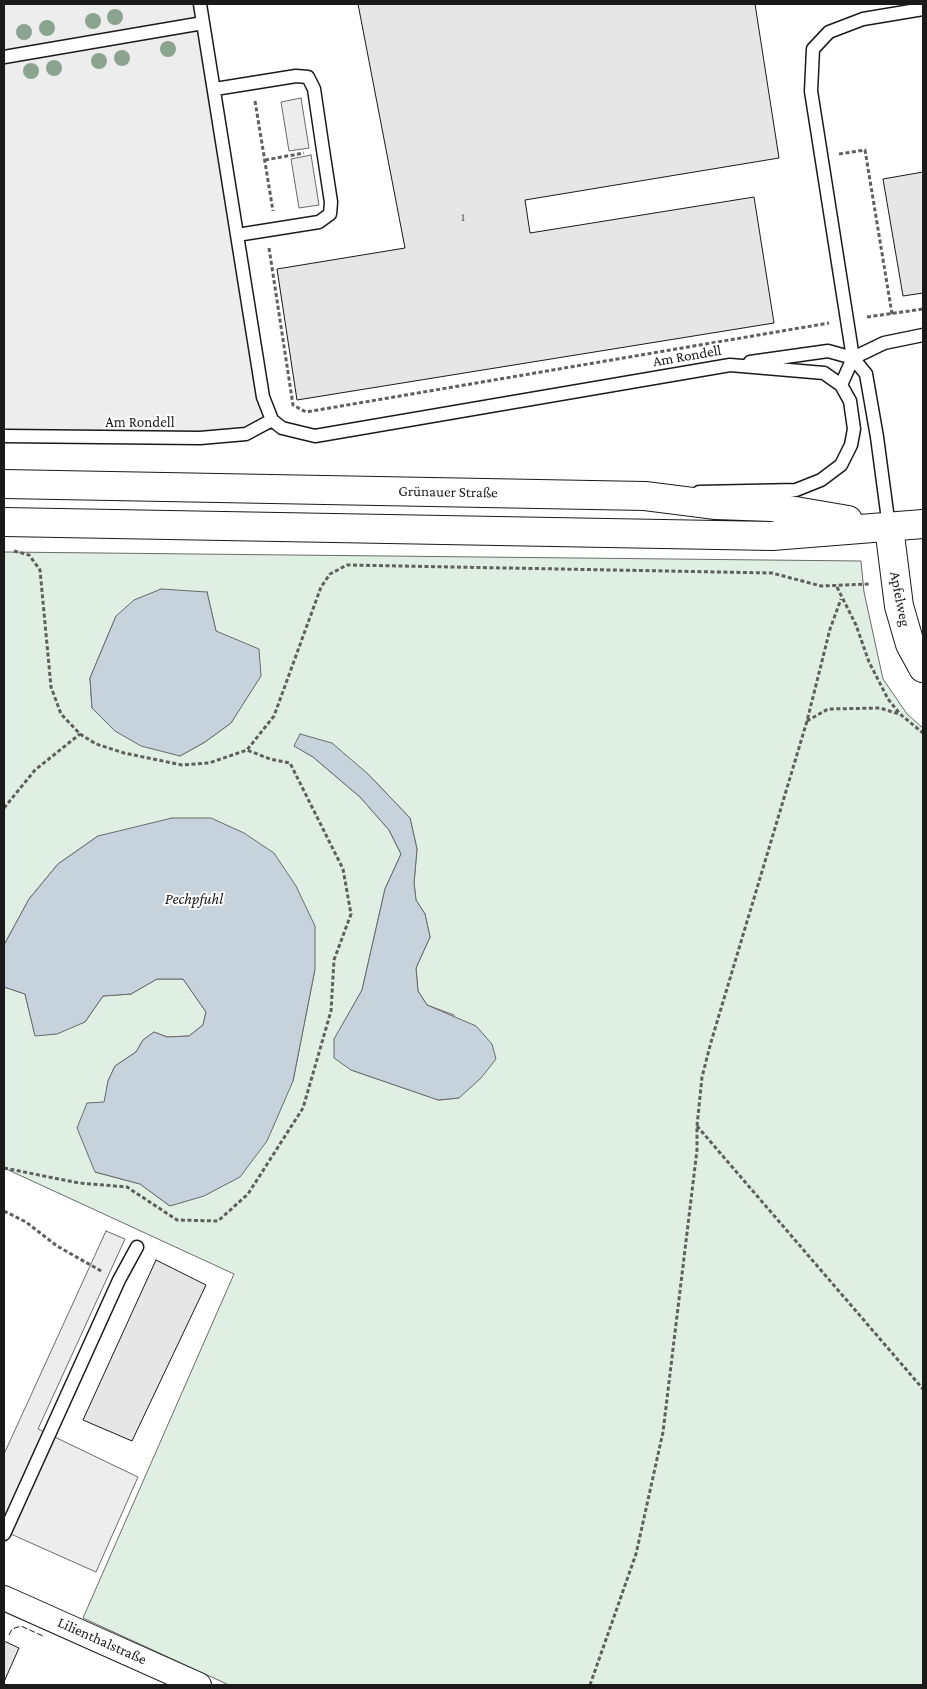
<!DOCTYPE html>
<meta charset="utf-8">
<style>
body{margin:0}
#map{position:relative;width:927px;height:1689px;overflow:hidden;background:#fff;font-family:"Crimson Pro",serif}
canvas{display:block}
.frame{position:absolute;inset:0;border:5px solid #1a1a1a;pointer-events:none}
</style>
<div id="map">
<canvas width="927" height="1689"></canvas>
<div class="frame"></div>
</div>
<script>
const context = document.querySelector('canvas').getContext('2d');
context.lineJoin = 'round';
function paint(path, color) {
  context.fillStyle = color;
  context.fill(path, 'evenodd');
}
function poly(rows) {
  const path = new Path2D();
  for (const r of rows) {
    path.moveTo(r[0], r[1]);
    for (let i = 2; i < r.length; i += 2) path.lineTo(r[i], r[i + 1]);
  }
  return path;
}
function strokePath(path, color, width, dash) {
  context.strokeStyle = color;
  context.lineWidth = width;
  context.lineCap = dash ? 'butt' : 'round';
  context.setLineDash(dash || []);
  context.stroke(path);
}
function write(font, color, halo, rows, align = 'center') {
  context.font = font + ' "Crimson Pro",serif';
  context.lineWidth = 4;
  context.setLineDash([]);
  context.textBaseline = 'middle';
  context.strokeStyle = halo;
  context.fillStyle = color;
  for (const [text, x, y, turn = 0] of rows) {
    context.save();
    context.translate(x, y);
    context.rotate((+turn || 0) * Math.PI / 180);
    context.textAlign = isNaN(turn) ? turn : align;
    if (halo) context.strokeText(text, 0, 0);
    context.fillText(text, 0, 0);
    context.restore();
  }
}
const green = poly([
 [4,552,861,561,864,592,883,679,907,714,923,728,923,1685,229,1685,83,1618,234,1274,4,1168,4,987,25,994,35,1035,85,1022,103,996,131,994,157,979,183,979,206,1012,203,1025,189,1036,167,1037,154,1032,143,1040,136,1052,115,1066,108,1081,95,1172,140,1184,170,1206,293,1081,315,969,98,836,58,864,29,899,4,945,4,552],
 [207,592,216,631,261,675,231,723,205,742,180,756,92,708,90,678,116,616,207,592],
 [295,746,368,774,410,818,417,849,414,883,416,900,425,914,430,937,416,968,418,991,427,1005,454,1015,459,1098,439,1100,351,1070,334,1040,362,990,385,889,401,854,389,830,360,797,313,757,295,746]
]);
paint(green, '#e0efe3');
strokePath(green, '#6a6a6a', 1);
const parking = poly([
 [4,4,200,4,263,397,282,428,200,438,4,436,4,4],
 [301,98,309,148,289,151,281,102,301,98],
 [311,155,319,205,299,208,291,159,311,155],
 [106,1231,125,1239,38,1429,138,1477,96,1572,4,1531,4,1454,106,1231]
]);
paint(parking, '#ededed');
strokePath(parking, '#6a6a6a', 1);
const water = poly([
 [161,589,207,592,216,631,259,649,261,676,231,723,205,742,180,756,141,746,115,731,92,708,90,678,116,616,134,600,161,589],
 [300,734,332,743,368,774,410,818,417,849,414,883,416,900,425,914,430,937,416,968,418,991,427,1005,476,1026,492,1044,496,1059,481,1078,459,1098,438,1100,351,1070,334,1058,334,1039,362,990,385,889,401,854,389,830,360,797,313,757,294,746,300,734],
 [172,818,211,818,244,833,274,853,296,886,315,926,315,969,293,1081,267,1141,240,1177,204,1196,170,1206,140,1184,95,1172,77,1128,87,1103,104,1102,108,1081,115,1066,136,1052,143,1040,154,1032,167,1037,189,1036,203,1025,206,1012,183,979,157,979,131,994,103,996,85,1022,57,1034,35,1036,25,994,4,987,4,945,29,899,58,864,98,836,172,818]
]);
paint(water, '#c6d2dc');
strokePath(water, '#6a6a6a', 1);
const building = poly([
 [358,4,755,4,779,158,525,200,530,233,754,197,774,323,297,400,277,269,405,248,358,4],
 [923,172,923,293,903,296,883,179,923,172],
 [156,1260,206,1285,132,1441,83,1420,156,1260],
 [4,1641,19,1648,4,1682,4,1641]
]);
paint(building, '#e6e6e6');
strokePath(building, '#1a1a1a', 1);
const service = poly([
 [200,4,263,397,272,420,282,428,315,436,730,365,824,373,841,385,850,401,854,429,851,445,841,465,821,480,796,490,699,492],
 [4,57,203,23],
 [215,89,296,76,308,77,314,89,323,150,331,202,330,214,319,222,237,235],
 [750,362,828,351,853,358],
 [841,385,853,358,884,343,923,335],
 [4,436,200,438,246,434,272,420],
 [889,527,877,437,866,374,853,358,811,91,813,49,829,32,863,19,923,9],
 [4,1534,119,1280,137,1247]
]);
const minor = poly([
 [4,1598,199,1685]
]);
const tertiary = poly([
 [889,527,899,606,910,644,923,668]
]);
const secondary = poly([
 [4,484,645,496,716,505,772,507,848,520],
 [4,522,772,536,923,524]
]);
strokePath(service, '#1a1a1a', 15);
strokePath(minor, '#1a1a1a', 26);
strokePath(tertiary, '#1a1a1a', 30);
strokePath(secondary, '#1a1a1a', 30);
strokePath(poly([
 [255,101,273,211],
 [839,154,865,150,892,314],
 [265,160,304,153],
 [269,248,293,405,306,412,829,323],
 [867,317,923,309],
 [14,551,29,555,40,570,51,687,61,714,80,734,96,744,124,753,182,765,209,763,247,750,274,716,321,587,330,574,347,565,772,573,821,586,870,584],
 [837,587,856,625,869,662,888,699,900,714,923,733],
 [807,721,828,709,880,708,899,714],
 [4,808,35,770,80,734],
 [697,1126,923,1389],
 [4,1168,79,1183,127,1187,177,1220,218,1221,248,1194,303,1108,331,1011,334,960,351,914,343,869,290,763,270,759,247,750],
 [4,1211,26,1222,57,1246,103,1272],
 [590,1685,636,1554,663,1432,697,1150,697,1126,702,1077,711,1042,807,721,830,629,841,599]
]), '#5f5f5f', 3, [4, 2.5]);
strokePath(service, '#fff', 12);
strokePath(minor, '#fff', 24);
strokePath(tertiary, '#fff', 28);
strokePath(secondary, '#fff', 28);
strokePath(poly([
 [9,1635,12,1629,21,1626,43,1636]
]), '#1a1a1a', 1, [6, 2.5]);
context.fillStyle = '#8aa48f';
for (const [x, y] of [
 [115,17],
 [93,21],
 [47,28],
 [24,32],
 [168,49],
 [122,58],
 [99,61],
 [54,68],
 [31,71]
]) {
  context.beginPath();
  context.arc(x, y, 8, 0, 2 * Math.PI);
  context.fill();
}
write('12px', '#4d4d4d', null, [
 ["1",463,217]
]);
write('15px', '#1a1a1a', '#fff', [
 ["Am Rondell",687,356,-10],
 ["Am Rondell",140,422],
 ["Grünauer Straße",448,492,1],
 ["Apfelweg",900,599,79],
 ["Lilienthalstraße",102,1641,24]
]);
write('italic 16px', '#1a1a1a', '#fff', [
 ["Pechpfuhl",194,899]
]);
</script>
